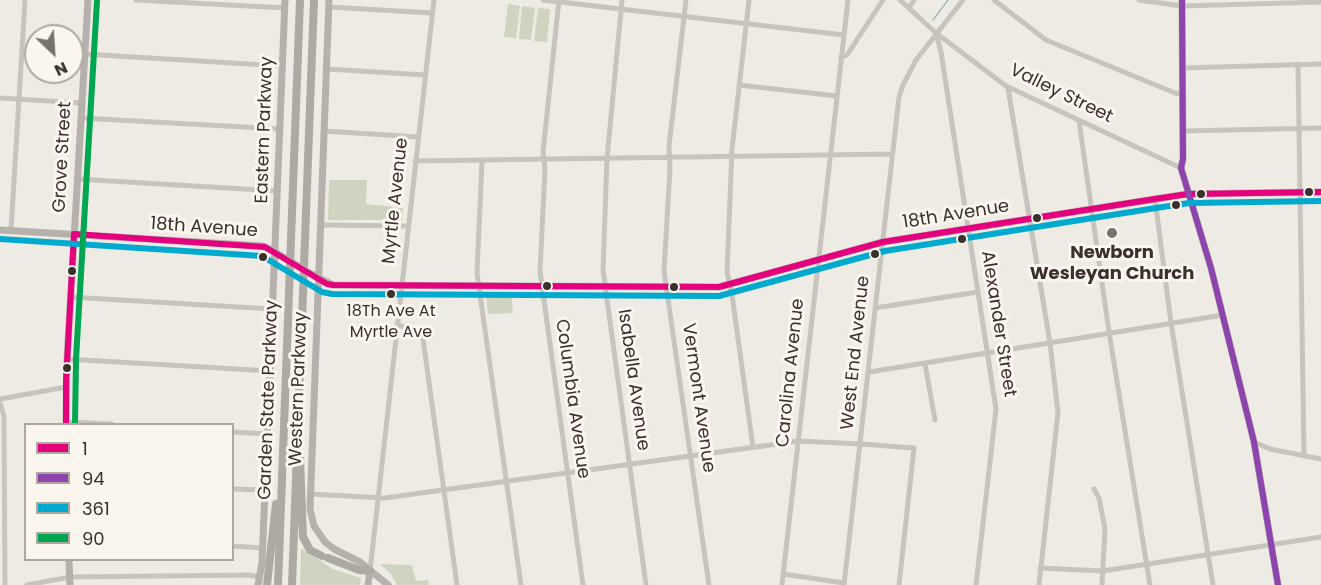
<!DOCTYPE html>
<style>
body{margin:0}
#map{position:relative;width:1321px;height:585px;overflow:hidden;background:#eeebe4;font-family:Poppins,sans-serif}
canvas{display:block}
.legend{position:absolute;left:24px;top:423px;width:210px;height:138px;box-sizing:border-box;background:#faf5ed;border:2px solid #ada79f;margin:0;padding:8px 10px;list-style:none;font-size:18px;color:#39312b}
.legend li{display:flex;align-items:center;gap:12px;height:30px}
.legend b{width:30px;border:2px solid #ada79f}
.north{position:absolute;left:24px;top:24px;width:60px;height:60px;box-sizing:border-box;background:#faf5ed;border:2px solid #ada79f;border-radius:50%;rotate:155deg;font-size:16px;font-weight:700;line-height:24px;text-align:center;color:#39312b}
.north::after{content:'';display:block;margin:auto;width:21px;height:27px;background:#78726c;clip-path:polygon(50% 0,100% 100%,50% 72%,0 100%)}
</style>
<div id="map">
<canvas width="1321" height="585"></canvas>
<ul class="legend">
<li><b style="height:8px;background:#e5007d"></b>1</li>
<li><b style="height:8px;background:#8e44ad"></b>94</li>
<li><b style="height:8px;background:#00a9ce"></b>361</li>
<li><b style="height:8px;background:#00a651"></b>90</li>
</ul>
<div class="north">N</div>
</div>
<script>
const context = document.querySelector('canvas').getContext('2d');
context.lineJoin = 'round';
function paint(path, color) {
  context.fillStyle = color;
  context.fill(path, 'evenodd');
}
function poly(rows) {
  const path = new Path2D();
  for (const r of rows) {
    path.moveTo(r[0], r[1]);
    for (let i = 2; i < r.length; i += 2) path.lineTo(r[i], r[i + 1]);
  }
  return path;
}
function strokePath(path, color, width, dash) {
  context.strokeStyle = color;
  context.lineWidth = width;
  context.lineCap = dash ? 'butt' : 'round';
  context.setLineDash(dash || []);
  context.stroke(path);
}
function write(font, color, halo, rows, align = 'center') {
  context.font = font + ' Poppins,sans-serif';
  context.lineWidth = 6;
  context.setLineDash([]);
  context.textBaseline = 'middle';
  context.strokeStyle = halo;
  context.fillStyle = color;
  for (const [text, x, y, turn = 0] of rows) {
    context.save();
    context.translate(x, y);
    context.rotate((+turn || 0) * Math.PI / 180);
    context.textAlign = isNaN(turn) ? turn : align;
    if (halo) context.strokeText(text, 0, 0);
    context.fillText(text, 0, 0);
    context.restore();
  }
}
paint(poly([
 [508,4,520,6,516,38,504,37],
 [522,6,535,8,531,40,519,39],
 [538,8,550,9,547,42,534,41],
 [329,180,367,180,366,204,403,208,402,220,328,220],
 [486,293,511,293,513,313,488,314],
 [301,548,333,569,361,578,360,585,300,585],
 [380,564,412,565,416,581,428,580,429,585,397,585,391,574]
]), '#ced4bf');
strokePath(poly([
 [933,20,948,0]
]), '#a1bcbf', 1.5);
strokePath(poly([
 [136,0,285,8],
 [543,0,844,35],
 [559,0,543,152,545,169,540,271,583,585],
 [622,0,607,159,603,270,646,585],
 [686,0,669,146,670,168,664,271,709,585],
 [749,0,732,149,727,272,732,295,753,447],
 [900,0,936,33,1006,86,1181,168],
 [994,0,1046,40,1175,93,1183,94],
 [1139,0,1182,6,1321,2],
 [329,7,432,13],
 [909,8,914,0],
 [936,33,941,52,996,409,976,585],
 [84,54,282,66],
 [841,57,847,55,883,0],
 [1298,64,1304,456],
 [1183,68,1321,64],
 [327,69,425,75],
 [739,85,837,96],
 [1008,88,1050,343,1058,413,1039,585],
 [0,98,82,103],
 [81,118,280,129],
 [1079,121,1109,332,1150,585],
 [324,131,418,137],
 [1183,131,1321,128],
 [415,161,892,154],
 [482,161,477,273,521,585],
 [77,179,277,191],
 [1155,199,1171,323,1213,585],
 [321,225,408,226],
 [11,230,25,0],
 [70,297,272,309],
 [875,308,978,292],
 [397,325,416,330,423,339,457,585],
 [67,359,270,371],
 [925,364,935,420],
 [869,372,1223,315],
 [0,399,66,387],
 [0,403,4,416,5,585],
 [66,422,112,424],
 [232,432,267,434],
 [1254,442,1270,449,1321,459],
 [232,489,265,490],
 [1094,489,1099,498,1105,529,1102,585],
 [310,494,385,498,799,441,861,444,914,448,899,585],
 [232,546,263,548],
 [1040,568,1103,571,1321,537],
 [370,571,434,0],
 [783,574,844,583],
 [27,585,70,577,249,575,260,577],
 [782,585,848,0],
 [844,585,899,97,903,85,916,60,963,0]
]), '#c7c3bd', 5);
strokePath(poly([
 [329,0,310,509,314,526,325,542,334,549,360,562,388,585],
 [1182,0,1183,159,1181,168,1211,268,1241,389,1254,442,1278,585],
 [0,230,263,246,277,253],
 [313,275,333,285,719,287,883,242,1155,199,1188,194,1321,192],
 [66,424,67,359,88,0],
 [69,560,70,585],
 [258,585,262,563,285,0],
 [368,585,370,571]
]), '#b6b1ac', 7);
strokePath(poly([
 [300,459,303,537,310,550,322,556],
 [328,558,359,570,370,571],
 [267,585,276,504],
 [278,585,300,0],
 [292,585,314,0]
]), '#adaaa3', 8);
strokePath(poly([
 [280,255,313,275]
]), '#b6b1ac', 7);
strokePath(poly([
 [74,234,265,247,327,284,333,285,719,287,883,242,1155,199,1188,194,1321,192],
 [66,424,66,381,74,234]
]), '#e5007d', 6);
strokePath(poly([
 [1182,0,1183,159,1181,168,1211,268,1254,442,1278,585]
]), '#8e44ad', 6);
strokePath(poly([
 [0,239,262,256,322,292,332,294,719,296,885,251,1156,208,1189,203,1321,201]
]), '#00a9ce', 6);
strokePath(poly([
 [75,424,76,359,97,1]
]), '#00a651', 6);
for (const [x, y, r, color] of [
 [1309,192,5,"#39312b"],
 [1201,194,5,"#39312b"],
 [1176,205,5,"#39312b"],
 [1037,218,5,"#39312b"],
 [1112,233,6,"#78726c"],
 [962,239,5,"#39312b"],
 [875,254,5,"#39312b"],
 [263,257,5,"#39312b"],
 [72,271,5,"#39312b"],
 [547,286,5,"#39312b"],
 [674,287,5,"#39312b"],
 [391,294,5,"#39312b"],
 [67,368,5,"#39312b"]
]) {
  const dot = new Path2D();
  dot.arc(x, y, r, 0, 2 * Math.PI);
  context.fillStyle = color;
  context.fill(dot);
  strokePath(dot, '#faf5ed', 2);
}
write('16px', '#39312b', '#faf5ed', [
 ["18Th Ave At",391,312],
 ["Myrtle Ave",391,333]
]);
write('18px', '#39312b', '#faf5ed', [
 ["Valley Street",1061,94,26],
 ["Eastern Parkway",265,130,-88],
 ["Grove Street",63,157,-87],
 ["Myrtle Avenue",396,201,-84],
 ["18th Avenue",956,215,-9],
 ["18th Avenue",204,228,4],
 ["Alexander Street",998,324,81],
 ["West End Avenue",856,353,-84],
 ["Carolina Avenue",791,373,-84],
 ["Isabella Avenue",633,380,82],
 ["Western Parkway",299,389,-88],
 ["Vermont Avenue",698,398,82],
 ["Columbia Avenue",572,399,82],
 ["Garden State Parkway",269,400,-88]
]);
write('bold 18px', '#39312b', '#faf5ed', [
 ["Newborn",1112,253],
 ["Wesleyan Church",1112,274]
]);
</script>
